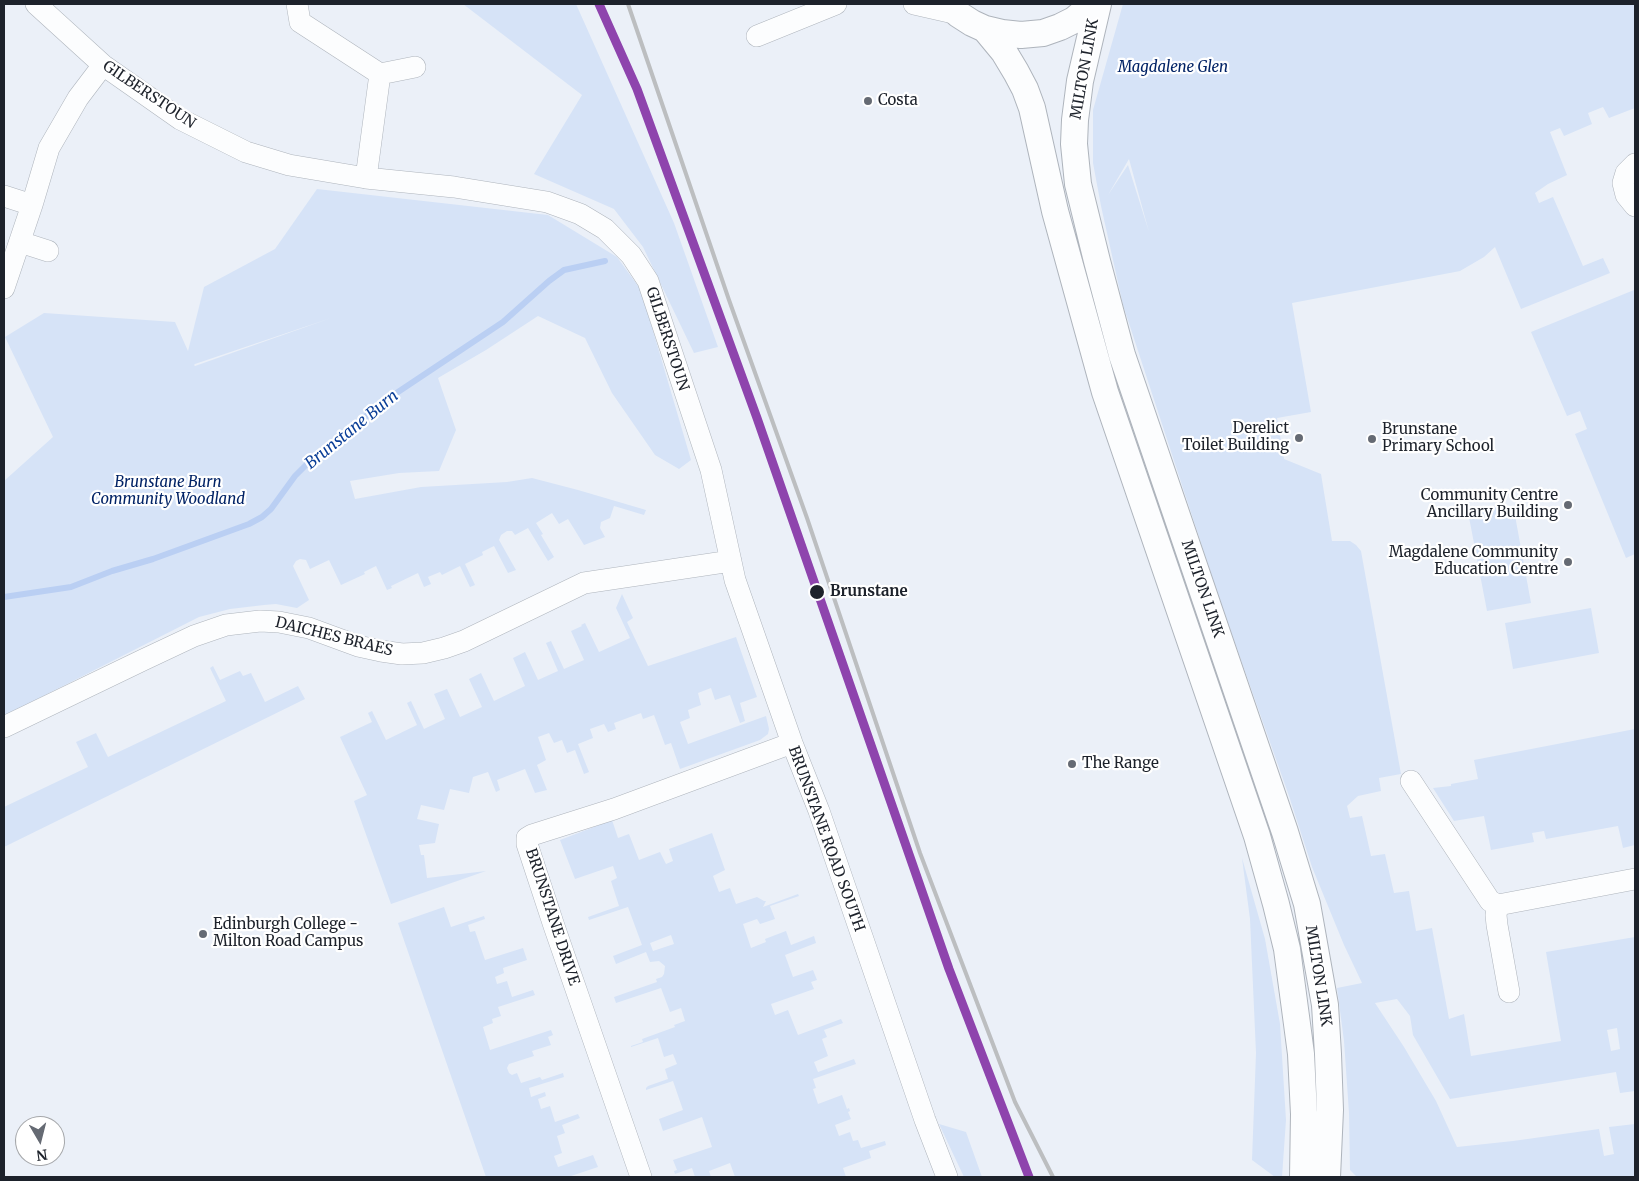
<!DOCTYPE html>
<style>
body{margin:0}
#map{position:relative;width:1639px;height:1181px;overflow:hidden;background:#ebf0f8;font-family:Merriweather,serif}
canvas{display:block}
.frame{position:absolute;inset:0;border:5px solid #1d222b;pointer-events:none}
.north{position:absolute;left:15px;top:1116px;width:50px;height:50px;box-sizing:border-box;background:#fff;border:1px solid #a5a7aa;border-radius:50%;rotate:172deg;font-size:14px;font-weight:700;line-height:20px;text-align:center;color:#1d222b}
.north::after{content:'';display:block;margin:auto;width:18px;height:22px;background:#656a73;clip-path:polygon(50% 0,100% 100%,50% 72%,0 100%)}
</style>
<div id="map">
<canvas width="1639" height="1181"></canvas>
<div class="frame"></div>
<div class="north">N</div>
</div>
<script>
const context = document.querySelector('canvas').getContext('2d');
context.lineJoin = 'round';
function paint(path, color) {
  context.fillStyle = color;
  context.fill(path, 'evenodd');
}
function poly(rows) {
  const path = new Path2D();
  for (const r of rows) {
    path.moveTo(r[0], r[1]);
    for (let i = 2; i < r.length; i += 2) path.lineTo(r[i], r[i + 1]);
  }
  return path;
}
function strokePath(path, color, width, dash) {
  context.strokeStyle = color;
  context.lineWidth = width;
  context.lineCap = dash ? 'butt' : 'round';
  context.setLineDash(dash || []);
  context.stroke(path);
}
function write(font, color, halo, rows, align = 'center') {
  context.font = font + ' Merriweather,serif';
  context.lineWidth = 4.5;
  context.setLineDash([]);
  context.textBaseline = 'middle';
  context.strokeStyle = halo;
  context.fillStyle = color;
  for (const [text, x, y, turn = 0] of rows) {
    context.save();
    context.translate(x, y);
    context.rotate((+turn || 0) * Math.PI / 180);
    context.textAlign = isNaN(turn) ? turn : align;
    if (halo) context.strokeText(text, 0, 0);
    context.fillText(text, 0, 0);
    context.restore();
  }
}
paint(poly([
 [463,4,576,4,674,223,718,347,694,353,643,247,614,209,534,174,582,95],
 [1123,4,1635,4,1635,108,1609,118,1603,107,1588,113,1592,124,1564,136,1560,128,1550,132,1567,175,1548,184,1535,193,1539,203,1553,197,1583,266,1603,258,1610,273,1521,309,1495,247,1484,257,1460,271,1292,303,1311,412,1277,418,1284,459,1321,474,1332,541,1350,541,1356,545,1361,551,1401,774,1379,778,1381,791,1358,796,1347,806,1350,818,1362,816,1371,856,1385,854,1394,893,1409,891,1416,931,1432,928,1449,1019,1464,1014,1471,1056,1561,1041,1546,952,1635,937,1635,1091,1620,1093,1616,1072,1450,1099,1413,1035,1410,1016,1397,999,1375,1003,1404,1047,1436,1101,1457,1147,1513,1141,1599,1129,1604,1156,1614,1154,1609,1127,1635,1124,1635,1177,1357,1177,1350,1170,1349,1113,1344,1041,1337,988,1362,983,1344,945,1312,867,1289,796,1218,595,1123,305,1101,206,1093,163,1093,110],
 [1129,159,1149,232,1128,165,1108,195],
 [1617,1028,1620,1049,1611,1051,1607,1030],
 [317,189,548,215,617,257,641,290,691,460,679,469,655,455,612,393,585,338,538,316,486,350,438,378,456,430,439,471,399,473,350,481,355,499,421,487,507,482,532,478,578,490,646,510,644,515,614,506,610,518,601,522,600,528,605,537,584,545,568,519,559,524,552,513,536,523,543,534,541,535,554,557,548,561,528,528,515,535,512,531,507,531,501,535,499,540,516,570,508,573,494,546,482,552,483,555,465,564,475,585,470,587,460,566,442,575,440,572,428,577,431,584,424,587,418,573,391,586,392,588,387,590,376,566,364,572,365,574,341,585,329,560,310,569,306,560,300,559,296,561,293,566,309,600,297,608,276,604,264,605,230,609,199,617,4,716,4,481,53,437,5,337,44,313,175,322,188,351,204,287,275,249],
 [331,318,195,366,194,365,195,364],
 [1634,290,1635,293,1635,321,1634,322,1635,325,1635,554,1626,558,1575,434,1587,429,1580,411,1567,416,1531,332],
 [1502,505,1514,510,1531,603,1487,611,1468,512],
 [622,594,633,618,627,622,648,666,736,637,757,697,740,703,745,721,740,723,730,695,715,700,711,688,698,693,701,705,688,710,690,718,680,722,688,744,766,716,769,729,768,734,760,740,680,769,671,743,665,745,654,715,643,719,641,713,614,723,616,729,608,732,604,724,590,729,593,738,578,744,589,772,584,774,575,750,567,753,562,740,554,743,549,733,538,737,546,760,537,765,547,790,535,793,525,769,497,780,500,790,496,792,488,772,473,777,469,793,450,789,444,810,421,805,417,819,439,824,435,843,419,845,421,855,424,855,427,878,486,871,391,904,354,801,367,795,340,737,372,722,368,713,372,711,386,740,417,725,407,703,411,701,424,729,445,719,434,694,447,689,460,717,482,707,469,679,481,673,494,701,525,686,513,658,525,652,538,680,558,671,546,643,551,641,564,669,584,660,571,631,582,626,581,625,585,623,599,652,630,638,616,608],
 [1591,608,1599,653,1513,669,1505,623],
 [213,666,220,680,240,671,243,676,251,673,265,702,298,686,305,699,4,847,4,807,88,767,76,742,96,733,108,757,226,701,210,668],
 [1635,729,1635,845,1623,848,1618,826,1546,839,1544,831,1532,833,1534,842,1491,850,1484,816,1454,821,1433,788,1451,786,1451,784,1478,779,1474,760],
 [612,820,618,838,629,834,639,860,660,852,666,864,673,861,669,849,712,833,725,870,713,876,719,892,730,888,736,904,757,897,764,901,766,901,763,907,798,894,799,896,770,906,775,919,760,924,757,919,743,924,751,948,766,942,765,939,786,931,791,945,814,936,816,943,785,955,793,977,813,970,817,980,811,982,814,989,771,1004,775,1015,788,1010,798,1035,841,1019,843,1023,824,1030,827,1037,822,1039,828,1056,814,1062,818,1072,854,1059,856,1064,813,1079,816,1088,813,1089,818,1104,842,1095,847,1109,849,1108,850,1111,848,1112,851,1119,835,1125,839,1136,850,1132,853,1141,858,1140,861,1148,885,1141,886,1145,869,1151,871,1158,843,1168,846,1177,735,1177,730,1163,709,1171,711,1177,695,1177,692,1168,675,1174,674,1171,677,1170,673,1160,712,1147,702,1117,663,1131,659,1119,683,1110,673,1081,646,1090,646,1088,648,1086,668,1079,665,1069,677,1064,673,1054,664,1057,658,1038,631,1047,631,1046,643,1042,642,1039,675,1027,674,1025,685,1021,681,1008,670,1012,661,988,616,1003,614,997,657,982,656,979,662,977,664,974,665,966,659,961,650,962,646,952,616,964,613,956,642,945,628,907,589,920,588,917,619,906,611,881,617,878,613,866,575,879,560,840],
 [671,935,674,944,653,951,650,943],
 [1242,858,1265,939,1280,1024,1286,1120,1282,1177,1275,1177,1252,1160,1256,1053,1250,919],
 [444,907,451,927,484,916,485,919,468,925,470,932,475,931,485,960,523,948,527,960,503,968,504,973,495,977,497,984,507,981,512,997,533,990,535,995,498,1007,501,1016,492,1019,493,1023,483,1027,490,1050,551,1030,553,1035,548,1037,551,1045,532,1051,534,1056,509,1064,507,1068,509,1073,512,1075,517,1073,521,1083,540,1077,542,1080,563,1073,564,1077,529,1088,531,1097,545,1092,546,1096,538,1099,541,1109,550,1106,555,1122,578,1114,580,1118,562,1125,565,1133,557,1136,562,1153,554,1156,558,1167,593,1155,598,1167,568,1177,486,1177,398,923],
 [939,1124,966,1132,982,1177,964,1177]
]), '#d6e3f7');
strokePath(poly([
 [4,597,71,587,112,571,153,559,249,524,262,517,271,509,295,476,308,463,386,400,503,322,549,281,564,270,605,261]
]), '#bacff3', 6);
const minor = poly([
 [36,4,103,65,180,119,246,152,289,165,366,178,454,187,547,202,580,214,605,229,631,255,648,281,711,470,735,580,792,743,819,811,925,1120,947,1177],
 [297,4,300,22,380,74,366,178],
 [914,4,958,14],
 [757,36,836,4],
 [380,74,415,67],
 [1635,164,1626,173,1623,183,1626,195,1635,206],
 [4,196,32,205],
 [20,242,48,251],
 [4,288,32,205,49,148,78,98,103,65],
 [4,727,143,660,194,636,226,625,260,621,279,622,309,628,358,646,381,651,402,654,423,653,444,648,464,641,584,583,731,561],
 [1411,781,1490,901,1498,905,1496,915,1497,925,1509,992],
 [1498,905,1635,879],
 [641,1177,554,926,527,844,527,838,532,835,614,809,792,743]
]);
const major = poly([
 [947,4,958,14,972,23,985,29,1002,33,1021,35,1043,33,1060,27,1074,20,1093,4],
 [1098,4,1080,81,1075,120,1074,144,1078,184,1097,261,1122,355,1285,832,1307,904,1325,1005,1328,1054,1330,1110,1327,1177],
 [985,29,1004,52,1016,72,1025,89,1032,108,1055,211,1105,392,1257,836,1276,904,1287,949,1301,1054,1304,1114,1303,1177]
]);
strokePath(minor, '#aeb4bc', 22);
strokePath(major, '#aeb4bc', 28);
strokePath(minor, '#fcfdfe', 21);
strokePath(major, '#fcfdfe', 26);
strokePath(poly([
 [628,4,729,300,807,518,920,853,1015,1102,1053,1177]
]), '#bcbec0', 4);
strokePath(poly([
 [599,4,637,89,757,418,949,969,1029,1177]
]), '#8e44ad', 9);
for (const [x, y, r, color] of [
 [868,101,5,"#656a73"],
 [1299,438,5,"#656a73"],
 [1372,439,5,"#656a73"],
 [1568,505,5,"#656a73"],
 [1568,562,5,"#656a73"],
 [817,592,8,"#1d222b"],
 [1072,764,5,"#656a73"],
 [203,934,5,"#656a73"]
]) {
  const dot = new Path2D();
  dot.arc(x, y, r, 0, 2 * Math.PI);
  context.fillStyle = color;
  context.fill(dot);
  strokePath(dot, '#fff', 2);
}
write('italic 15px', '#002265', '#fff', [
 ["Magdalene Glen",1173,68],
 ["Brunstane Burn",168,483],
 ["Community Woodland",168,500]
]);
write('15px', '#1d222b', '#fff', [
 ["MILTON LINK",1085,69,-80],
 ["GILBERSTOUN",149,95,34],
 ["GILBERSTOUN",667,339,72],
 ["MILTON LINK",1202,589,71],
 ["DAICHES BRAES",334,637,14],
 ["BRUNSTANE ROAD SOUTH",826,839,70],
 ["BRUNSTANE DRIVE",552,917,72],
 ["MILTON LINK",1318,976,81]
]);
write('15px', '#1d222b', '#fff', [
 ["Costa",878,101],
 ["Derelict",1289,429,"right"],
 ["Toilet Building",1289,446,"right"],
 ["Brunstane",1382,430],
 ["Primary School",1382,447],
 ["Community Centre",1558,496,"right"],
 ["Ancillary Building",1558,513,"right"],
 ["Magdalene Community",1558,553,"right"],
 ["Education Centre",1558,570,"right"],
 ["The Range",1082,764],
 ["Edinburgh College -",213,925],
 ["Milton Road Campus",213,942]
], 'left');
write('bold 15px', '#1d222b', '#fff', [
 ["Brunstane",830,592]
], 'left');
write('italic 16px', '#0a3e97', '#fff', [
 ["Brunstane Burn",352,430,-39]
]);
</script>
